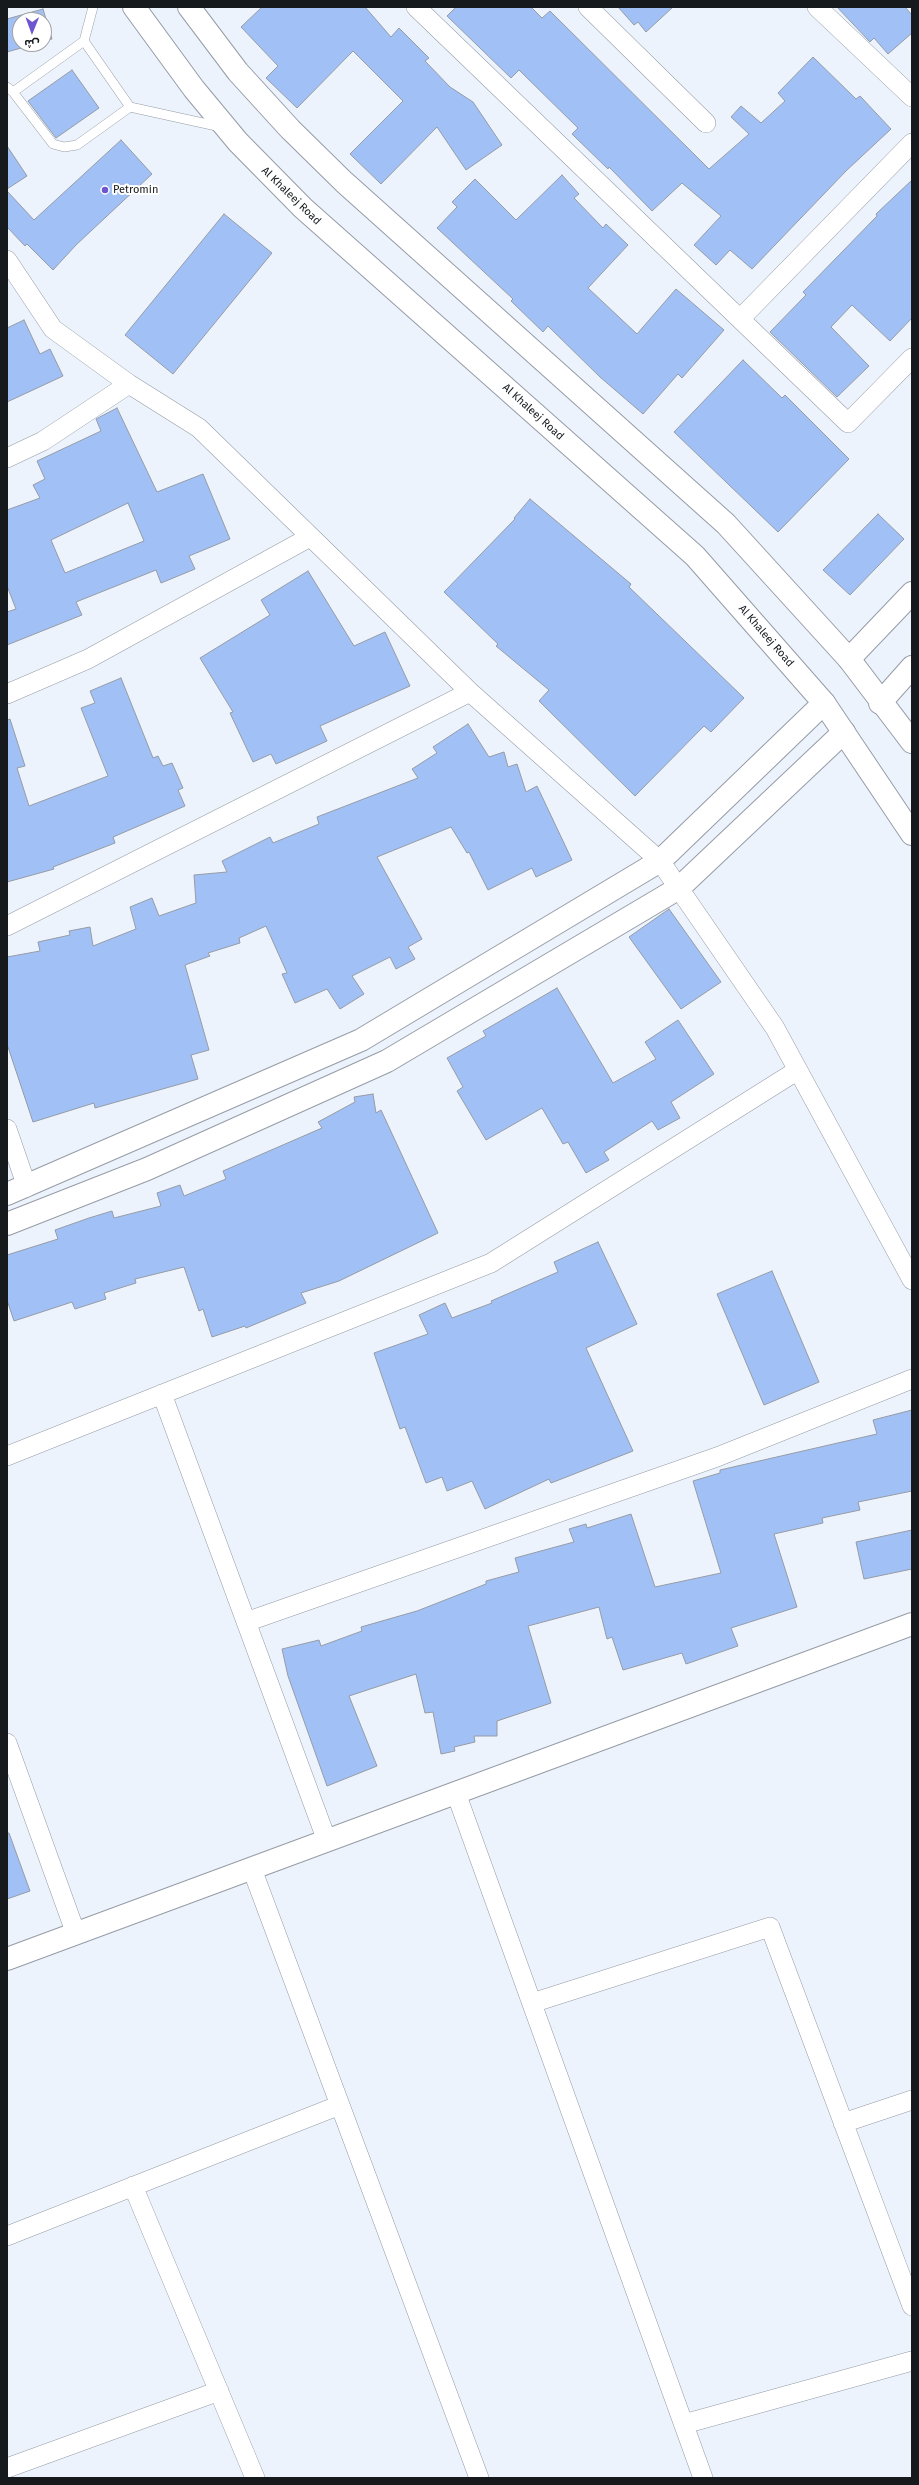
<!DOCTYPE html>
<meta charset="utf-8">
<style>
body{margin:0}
#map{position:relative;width:919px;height:2485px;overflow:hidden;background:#ecf3fd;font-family:"Fira Sans","Noto Sans Arabic",sans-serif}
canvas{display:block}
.frame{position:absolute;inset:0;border:8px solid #171a1d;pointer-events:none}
.north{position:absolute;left:12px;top:12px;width:40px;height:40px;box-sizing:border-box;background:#fff;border:1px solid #a2a3a5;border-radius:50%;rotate:181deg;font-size:11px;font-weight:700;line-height:16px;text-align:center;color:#171a1d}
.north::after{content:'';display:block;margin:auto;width:14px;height:18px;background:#6e56d0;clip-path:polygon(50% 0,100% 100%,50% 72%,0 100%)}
</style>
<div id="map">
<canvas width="919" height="2485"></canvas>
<div class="frame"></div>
<div class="north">ش</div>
</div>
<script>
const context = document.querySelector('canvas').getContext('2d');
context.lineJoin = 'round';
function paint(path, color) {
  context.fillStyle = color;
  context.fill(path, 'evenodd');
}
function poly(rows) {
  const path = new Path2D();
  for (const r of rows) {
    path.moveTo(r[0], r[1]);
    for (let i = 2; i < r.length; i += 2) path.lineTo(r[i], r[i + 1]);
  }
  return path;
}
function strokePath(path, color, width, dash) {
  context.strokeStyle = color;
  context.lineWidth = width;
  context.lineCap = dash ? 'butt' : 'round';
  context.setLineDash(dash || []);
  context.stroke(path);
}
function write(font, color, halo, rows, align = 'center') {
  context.font = font + ' "Fira Sans",sans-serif';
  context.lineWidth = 4;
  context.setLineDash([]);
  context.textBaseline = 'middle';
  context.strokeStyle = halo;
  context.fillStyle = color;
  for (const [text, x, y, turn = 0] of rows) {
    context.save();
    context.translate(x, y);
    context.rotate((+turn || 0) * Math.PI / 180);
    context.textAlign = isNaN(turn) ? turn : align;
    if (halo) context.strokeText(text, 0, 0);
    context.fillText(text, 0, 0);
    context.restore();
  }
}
const building = poly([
 [262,7,365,7,391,37,399,28,429,58,425,61,450,87,473,102,502,145,466,170,437,127,381,184,350,154,403,101,353,51,297,108,266,78,278,66,241,27,262,7],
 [456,7,531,7,542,18,550,11,709,169,749,134,731,117,741,106,761,123,785,101,778,93,813,57,856,99,860,96,891,129,846,171,752,269,730,250,716,265,694,245,721,216,682,183,652,211,609,167,608,169,572,134,578,128,519,70,511,78,447,16,456,7],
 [618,7,673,7,646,32,638,22,634,25,618,7],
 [837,7,905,7,912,15,912,33,888,54,874,38,870,42,837,7],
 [43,9,52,39,44,41,44,20,20,20,20,44,35,44,7,52,7,19,43,9],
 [72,70,99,108,56,138,28,101,72,70],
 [121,140,152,174,76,245,53,270,27,244,25,246,7,227,7,191,34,220,121,140],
 [7,146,27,176,7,189,7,146],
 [562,175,579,194,574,198,603,228,606,224,628,245,588,288,637,334,676,289,724,330,682,378,678,374,643,414,600,377,548,326,543,332,511,301,513,299,437,228,457,207,452,202,475,179,516,220,562,175],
 [912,180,912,318,890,341,852,305,831,327,869,366,837,397,770,332,806,295,803,292,877,216,876,214,912,180],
 [224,214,272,253,173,374,125,335,224,214],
 [24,320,40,354,50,349,63,376,7,402,7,328,24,320],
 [743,360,782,398,785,395,849,459,778,532,674,432,743,360],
 [117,408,157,492,203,474,230,539,189,556,195,569,161,583,156,570,76,602,82,615,7,645,7,612,16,609,7,586,7,510,40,498,33,485,45,479,37,461,101,431,96,419,117,408],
 [128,503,144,541,65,573,51,540,128,503],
 [530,499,631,584,629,587,744,698,711,732,704,726,635,796,539,701,549,690,496,646,498,644,444,592,515,519,514,518,530,499],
 [878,514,904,539,850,595,823,570,878,514],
 [308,571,354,646,385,632,410,686,320,726,327,741,276,764,271,754,253,762,230,713,233,712,200,658,270,615,261,600,308,571],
 [121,678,153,758,158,756,163,766,172,763,183,788,178,790,185,806,113,837,115,843,53,867,54,869,7,882,7,720,10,719,25,766,17,768,29,806,108,776,81,708,95,703,90,691,121,678],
 [468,724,489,757,504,752,508,767,517,764,526,792,537,786,572,860,536,877,532,868,488,890,469,852,467,853,451,827,377,857,422,939,408,947,415,959,396,969,390,957,352,976,364,994,340,1009,327,989,295,1003,282,974,287,973,266,926,239,938,240,943,208,953,210,956,185,965,209,1050,191,1055,198,1079,95,1108,94,1103,33,1122,7,1044,7,957,40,951,38,942,70,935,69,931,90,927,93,946,136,929,130,907,152,898,159,916,196,903,194,875,227,872,222,861,270,837,273,843,319,824,317,817,418,778,412,769,437,753,433,747,468,724],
 [669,909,721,982,681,1009,629,937,669,909],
 [557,988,613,1083,656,1059,645,1042,678,1020,714,1074,671,1102,680,1118,658,1130,652,1121,604,1152,609,1160,586,1173,568,1142,563,1144,542,1108,486,1140,457,1091,463,1087,447,1058,486,1036,483,1031,557,988],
 [373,1094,376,1113,381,1110,438,1233,339,1281,301,1293,306,1303,246,1328,245,1326,212,1337,203,1309,199,1311,184,1267,135,1279,136,1283,104,1293,106,1299,75,1309,72,1302,14,1321,7,1300,7,1255,58,1239,55,1230,89,1218,112,1211,114,1218,161,1206,157,1193,180,1185,184,1196,226,1179,223,1171,322,1128,318,1122,355,1102,354,1097,373,1094],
 [598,1242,637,1324,586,1348,633,1451,551,1483,549,1479,485,1509,472,1481,447,1491,442,1477,426,1483,405,1427,400,1429,374,1353,428,1334,419,1315,445,1303,452,1318,492,1303,491,1301,558,1272,554,1262,598,1242],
 [772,1271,819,1382,764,1405,717,1294,772,1271],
 [912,1410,912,1491,858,1502,860,1510,822,1518,823,1523,774,1534,797,1607,731,1628,738,1646,686,1664,682,1653,623,1670,612,1637,607,1639,599,1607,528,1626,551,1703,497,1721,497,1736,474,1736,475,1742,454,1747,455,1751,441,1754,433,1712,425,1713,416,1674,349,1696,377,1766,327,1786,288,1676,282,1649,319,1640,321,1646,362,1631,361,1627,417,1611,486,1584,486,1581,519,1572,515,1558,574,1542,569,1529,586,1524,587,1528,631,1514,655,1587,721,1573,693,1481,720,1473,720,1470,877,1434,873,1420,912,1410],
 [912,1530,912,1569,864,1579,856,1542,912,1530],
 [7,1833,9,1833,30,1891,7,1899,7,1833]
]);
paint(building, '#a1c1f6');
strokePath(building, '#959ba5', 1);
const service = poly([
 [84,41,130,107,221,127],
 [7,87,13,92,84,41,93,7],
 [13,92,53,144,64,147,77,145,130,107]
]);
const minor = poly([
 [416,7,848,423,912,358],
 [588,7,706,123],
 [817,7,912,97],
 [7,260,53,329,129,384,199,428,470,692,660,861,775,1028,912,1280],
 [740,319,912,143],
 [7,458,43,441,129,384],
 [7,694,88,659,310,537],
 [7,926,470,692],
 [7,1129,27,1187],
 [162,1394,327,1841],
 [7,1456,491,1263,798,1070],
 [246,1622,717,1457,912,1379],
 [7,1743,76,1934],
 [456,1793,703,2478],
 [252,1869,479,2478],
 [532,2003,770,1927,912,2306],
 [843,2123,912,2100],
 [133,2186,255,2478],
 [7,2236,340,2105],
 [684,2424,912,2361],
 [7,2468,219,2391]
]);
const tertiary = poly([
 [7,1194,361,1040,660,861,824,703],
 [7,1224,147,1169,387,1061,679,888,844,732],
 [7,1959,912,1624]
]);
const secondary = poly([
 [849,659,912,593],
 [880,703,912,667]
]);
const primary = poly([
 [134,7,194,89,238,142,303,208,695,556,824,703,912,834],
 [189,7,238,72,290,129,344,182,726,524,849,659,912,742]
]);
strokePath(service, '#969ca6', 10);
strokePath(minor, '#969ca6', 20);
strokePath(tertiary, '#969ca6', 24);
strokePath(secondary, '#969ca6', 24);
strokePath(primary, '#969ca6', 24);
strokePath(service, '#fff', 9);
strokePath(minor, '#fff', 19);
strokePath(tertiary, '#fff', 22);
strokePath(secondary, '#fff', 22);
strokePath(primary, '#fff', 22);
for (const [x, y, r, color] of [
 [105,190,4,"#6e56d0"]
]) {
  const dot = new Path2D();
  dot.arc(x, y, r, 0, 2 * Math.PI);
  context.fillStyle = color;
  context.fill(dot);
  strokePath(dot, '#fff', 1.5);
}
write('11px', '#171a1d', '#fff', [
 ["Petromin",113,190]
], 'left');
write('11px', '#171a1d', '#fff', [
 ["Al Khaleej Road",291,196,44],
 ["Al Khaleej Road",533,412,42],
 ["Al Khaleej Road",766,636,49]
]);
</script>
